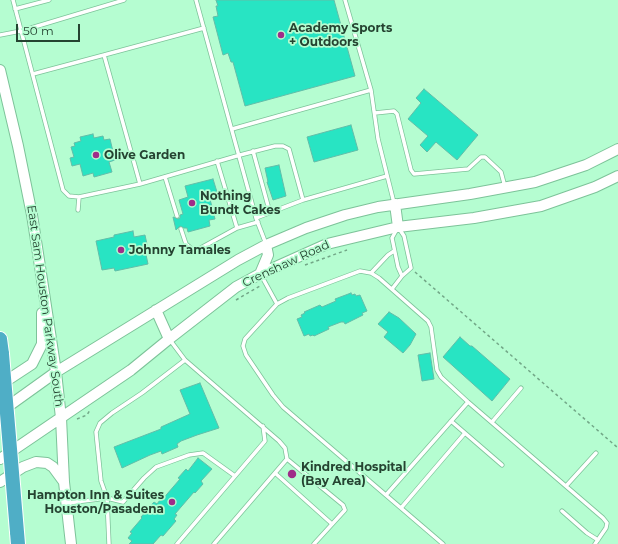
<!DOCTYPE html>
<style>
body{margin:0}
#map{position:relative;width:618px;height:544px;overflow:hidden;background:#b5fdd1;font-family:Montserrat,sans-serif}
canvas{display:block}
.scale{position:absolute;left:16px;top:24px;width:64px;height:18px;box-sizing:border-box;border:2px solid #254331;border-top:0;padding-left:5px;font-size:12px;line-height:14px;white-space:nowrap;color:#254331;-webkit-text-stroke:3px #b5fdd1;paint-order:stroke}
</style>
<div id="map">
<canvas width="618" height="544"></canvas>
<div class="scale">50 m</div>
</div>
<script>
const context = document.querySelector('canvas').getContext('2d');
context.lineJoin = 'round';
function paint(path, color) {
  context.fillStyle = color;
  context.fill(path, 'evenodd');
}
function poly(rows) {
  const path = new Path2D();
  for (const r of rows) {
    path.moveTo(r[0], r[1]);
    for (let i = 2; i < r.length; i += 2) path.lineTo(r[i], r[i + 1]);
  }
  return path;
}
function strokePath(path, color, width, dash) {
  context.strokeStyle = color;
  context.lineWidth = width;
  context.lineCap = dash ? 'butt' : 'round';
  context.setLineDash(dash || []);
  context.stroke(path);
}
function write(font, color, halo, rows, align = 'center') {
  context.font = font + ' Montserrat,sans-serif';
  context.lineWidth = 3.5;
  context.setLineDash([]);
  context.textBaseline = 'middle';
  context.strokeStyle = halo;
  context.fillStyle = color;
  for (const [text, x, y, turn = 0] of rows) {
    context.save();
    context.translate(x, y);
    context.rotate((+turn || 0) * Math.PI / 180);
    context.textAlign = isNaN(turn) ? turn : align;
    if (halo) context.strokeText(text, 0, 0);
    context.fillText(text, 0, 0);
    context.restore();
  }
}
const building = poly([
 [216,0,334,0,355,76,245,106,233,62,231,62,228,53,223,55,213,17,218,16,216,6,218,6,216,0],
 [424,89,478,135,457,160,436,142,427,152,420,145,428,136,408,119,421,103,416,98,424,89],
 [351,125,358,150,314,162,307,137,351,125],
 [93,134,94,138,103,136,104,140,110,139,115,160,109,162,112,172,94,177,93,173,83,176,80,164,72,166,70,158,74,157,71,147,75,146,74,143,81,141,80,137,93,134],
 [279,165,286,196,273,200,267,182,268,182,265,168,279,165],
 [213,179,217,192,209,195,215,219,209,220,210,226,188,232,187,228,184,228,180,226,176,230,173,217,178,219,180,218,180,215,183,214,179,200,188,197,185,186,213,179],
 [133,231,134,237,145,235,148,249,145,250,148,264,115,271,114,268,102,270,96,241,114,237,114,235,133,231],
 [351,293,352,295,355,294,356,296,360,295,367,311,362,313,363,315,345,324,344,322,341,322,328,327,329,329,314,336,313,335,310,336,309,334,304,336,297,319,302,317,301,315,305,313,304,312,320,305,322,307,336,301,335,299,351,293],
 [389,312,399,318,416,334,410,345,403,353,384,337,388,332,378,324,389,312],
 [460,337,470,346,472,346,510,379,492,401,443,357,460,337],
 [430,353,434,379,422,381,418,355,430,353],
 [200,383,219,428,197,435,181,441,177,444,178,447,162,454,161,451,150,455,122,468,114,447,161,429,161,427,190,414,180,390,200,383],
 [198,458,212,469,201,481,203,484,195,493,194,492,175,514,177,515,174,519,176,521,163,536,161,535,153,544,129,544,132,541,128,538,132,533,130,532,142,518,141,517,154,502,157,504,160,500,161,501,180,479,178,478,186,469,188,471,198,458]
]);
paint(building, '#28e4c3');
strokePath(building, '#62bda8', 1);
const service = poly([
 [13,0,63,190,69,196,79,197,140,184,240,155,275,146,283,146,289,149,303,200],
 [196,0,256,218,266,244],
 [345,0,371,90,378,139,394,203],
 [15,9,49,0],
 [0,35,21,31,124,0],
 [33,74,104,55],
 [375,113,394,111,397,114,411,170,414,174,468,169,481,157,485,157,501,172,505,187],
 [232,129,371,90],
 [253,151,270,213],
 [217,161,237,228],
 [165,177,177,216],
 [140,184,104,55,204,28],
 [78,210,79,197],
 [256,218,303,200,387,176],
 [181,229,186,244,193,250,197,250,237,228,258,222],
 [371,273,388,255,394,251],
 [261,275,277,304],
 [392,289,402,276,411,268,404,236,398,227,392,238,398,267,402,276],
 [170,340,185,360,279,441,285,448,287,459,214,544],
 [185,360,142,393,112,413,100,423,96,432,101,481,107,498,123,502,144,478,156,467,189,455,203,453,235,476],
 [451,421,502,465],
 [492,422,521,388],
 [287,459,343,505,345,510,314,544],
 [275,473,332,524],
 [566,486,596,453],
 [386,495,468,402],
 [68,503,107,498,109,544],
 [401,508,465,433],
 [562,511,587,533,598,540],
 [177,544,265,441,263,426],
 [443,544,283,407,273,395,246,355,243,346,245,339,277,304,288,298,360,271,371,273,379,278,428,321,431,327,437,370,441,377,468,402,603,518,607,523,606,528,595,544]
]);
const secondary = poly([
 [0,70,18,146,32,215,39,260,56,372,61,418,64,482,71,544],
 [395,204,398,227],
 [260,274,268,255,266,245],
 [156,310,169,339],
 [0,385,32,364,42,344,42,313],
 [3,410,56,372,238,260,266,245,306,228,345,215,378,207,470,194,535,182,586,165,618,149],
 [0,459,131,370,169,339,236,287,260,274,327,244,398,227,474,218,541,206,595,187,618,176],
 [0,482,23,467,36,462,47,463,53,467,64,482]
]);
const motorway = poly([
 [0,339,2,354],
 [17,532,18,544]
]);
strokePath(service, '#7dc399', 5);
strokePath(secondary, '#7dc399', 12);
strokePath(motorway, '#fff', 16);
strokePath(poly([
 [305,265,347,250],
 [415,272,618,448],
 [236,300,260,286],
 [77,419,87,415,90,410]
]), '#72a787', 1.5, [3, 3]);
strokePath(service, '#fff', 3.5);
strokePath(secondary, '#fff', 10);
strokePath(motorway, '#4faec6', 14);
const motorwayBridge = poly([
 [2,354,17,532]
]);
strokePath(motorwayBridge, '#fff', 16, []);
strokePath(motorwayBridge, '#4faec6', 14);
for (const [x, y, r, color] of [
 [281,35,4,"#9f2d89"],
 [96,155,4,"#9f2d89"],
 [192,203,4,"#9f2d89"],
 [121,250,4,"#9f2d89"],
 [292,474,5,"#9f2d89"],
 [172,502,4,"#9f2d89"]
]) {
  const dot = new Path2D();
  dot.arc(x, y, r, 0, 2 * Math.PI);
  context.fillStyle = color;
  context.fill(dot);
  strokePath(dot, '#b5fdd1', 1.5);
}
write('bold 12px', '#254331', '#b5fdd1', [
 ["Academy Sports",289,28],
 ["+ Outdoors",289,42],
 ["Olive Garden",104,155],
 ["Nothing",200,196],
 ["Bundt Cakes",200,210],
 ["Johnny Tamales",129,250],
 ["Kindred Hospital",301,467],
 ["(Bay Area)",301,481],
 ["Hampton Inn & Suites",164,495,"right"],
 ["Houston/Pasadena",164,509,"right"]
], 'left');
write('12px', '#254331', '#b5fdd1', [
 ["Crenshaw Road",286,264,-25],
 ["East Sam Houston Parkway South",45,306,82]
]);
</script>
